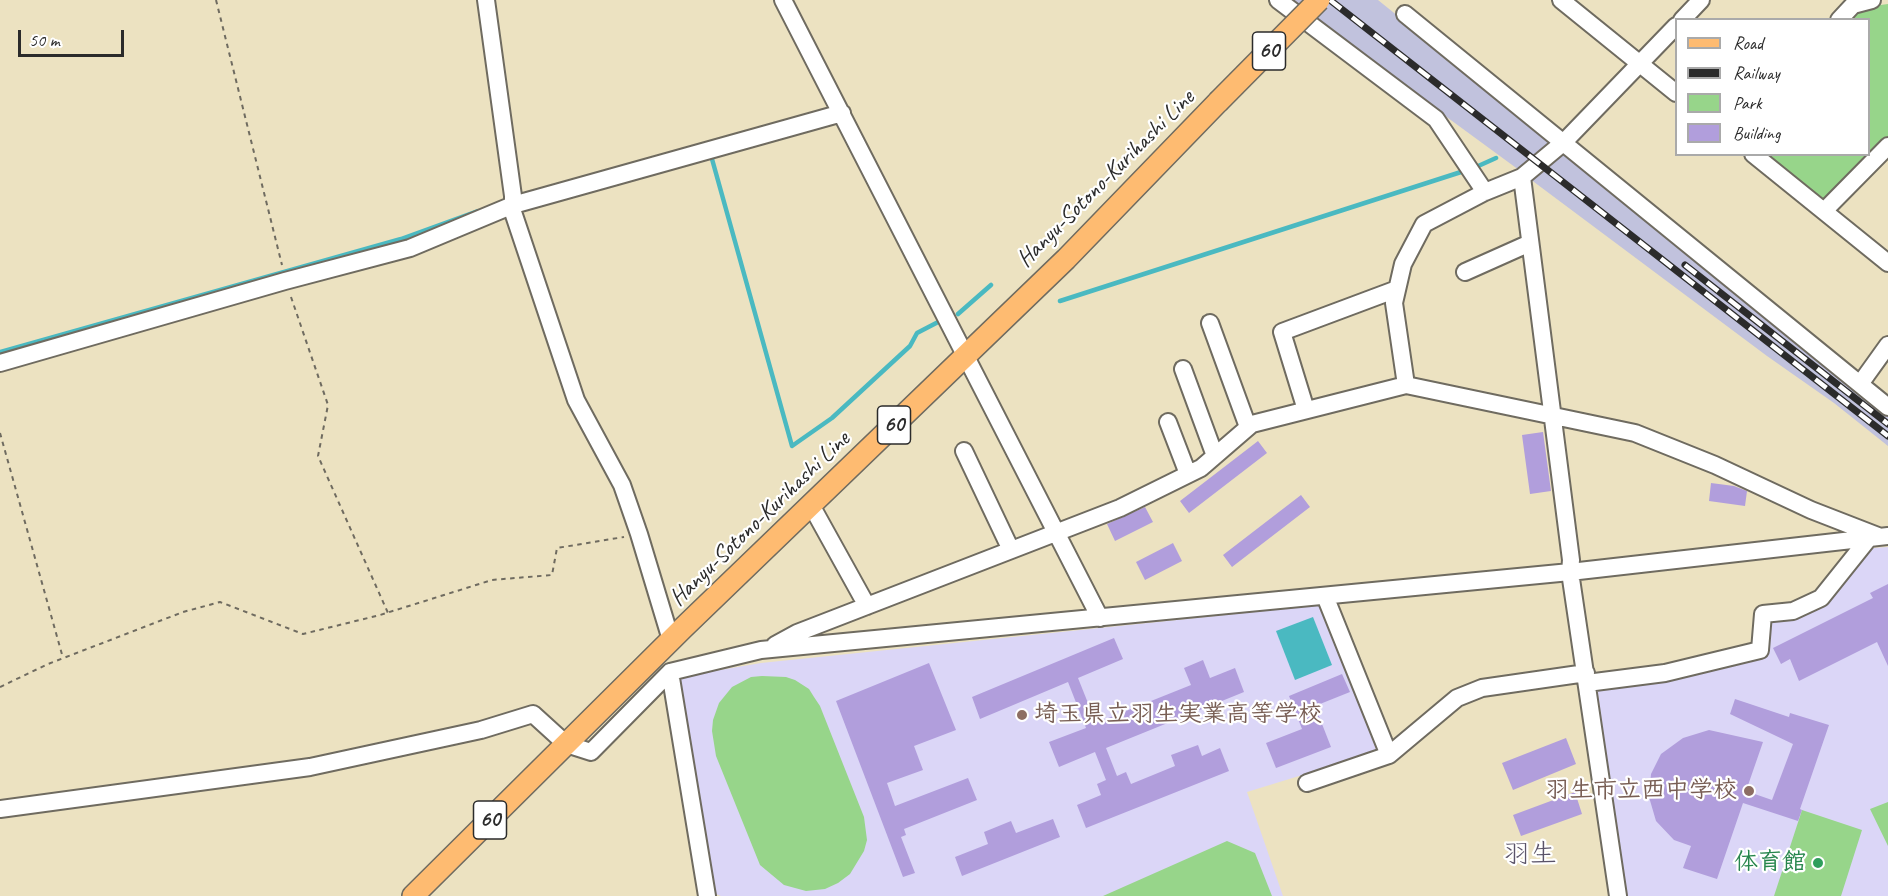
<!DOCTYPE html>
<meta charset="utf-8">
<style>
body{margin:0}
#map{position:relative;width:1888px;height:896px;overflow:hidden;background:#ece2c1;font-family:Caveat,sans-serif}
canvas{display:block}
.legend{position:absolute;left:1675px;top:18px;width:195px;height:138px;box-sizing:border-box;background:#fff;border:2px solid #aaa;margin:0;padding:8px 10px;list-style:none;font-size:18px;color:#2b2b2b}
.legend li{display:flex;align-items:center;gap:12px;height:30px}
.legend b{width:30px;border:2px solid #aaa}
.scale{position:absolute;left:18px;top:30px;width:106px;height:27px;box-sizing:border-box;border:3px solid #2b2b2b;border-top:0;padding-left:8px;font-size:18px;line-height:21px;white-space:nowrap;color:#2b2b2b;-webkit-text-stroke:4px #fff;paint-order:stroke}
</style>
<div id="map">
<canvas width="1888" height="896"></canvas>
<ul class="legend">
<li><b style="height:8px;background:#febb71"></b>Road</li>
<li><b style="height:8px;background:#2b2b2b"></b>Railway</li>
<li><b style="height:16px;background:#97d58a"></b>Park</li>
<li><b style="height:16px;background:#b19edc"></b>Building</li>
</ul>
<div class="scale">50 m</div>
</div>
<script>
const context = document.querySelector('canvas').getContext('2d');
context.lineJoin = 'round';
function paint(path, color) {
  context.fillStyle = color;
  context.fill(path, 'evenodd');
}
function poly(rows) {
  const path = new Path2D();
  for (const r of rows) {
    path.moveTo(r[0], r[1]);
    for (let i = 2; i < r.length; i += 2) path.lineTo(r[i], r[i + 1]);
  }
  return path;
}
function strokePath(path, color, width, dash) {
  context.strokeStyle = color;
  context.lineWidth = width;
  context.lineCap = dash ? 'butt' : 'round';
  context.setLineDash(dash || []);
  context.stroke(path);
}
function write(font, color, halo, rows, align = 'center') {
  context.font = font + ' Caveat,"Klee One",sans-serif';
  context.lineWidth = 4.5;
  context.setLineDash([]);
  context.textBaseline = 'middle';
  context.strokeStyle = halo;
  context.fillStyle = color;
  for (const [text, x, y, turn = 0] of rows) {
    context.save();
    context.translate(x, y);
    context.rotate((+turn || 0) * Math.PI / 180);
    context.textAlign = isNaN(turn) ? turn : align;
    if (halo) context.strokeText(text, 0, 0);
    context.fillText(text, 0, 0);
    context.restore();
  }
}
paint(poly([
 [1888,547,1888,896,1625,896,1597,687,1745,661,1769,618,1788,618,1831,600,1873,548],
 [1322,605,1377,752,1247,792,1283,896,721,896,713,893,673,678,761,663]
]), '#dbd6f7');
paint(poly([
 [1287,0,1378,0,1554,142,1519,170],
 [1563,146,1888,412,1888,446,1834,403,1767,356,1530,179]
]), '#c1c2dd');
paint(poly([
 [1888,4,1888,139,1823,206,1758,155,1868,154,1868,20,1848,19,1859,8],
 [762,676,786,677,795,680,809,689,814,697,820,706,864,817,867,840,864,851,850,874,838,883,825,889,806,891,784,885,760,865,716,756,712,731,713,720,719,703,732,687,751,677],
 [1888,802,1888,846,1870,809],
 [1802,810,1862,830,1841,896,1774,896],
 [1227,841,1255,853,1272,896,1103,896]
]), '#97d58a');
paint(poly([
 [1313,617,1332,665,1295,680,1276,631]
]), '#4ab9c1');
strokePath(poly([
 [712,159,792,446,832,418,910,346,917,333,942,320],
 [1476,167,1496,158],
 [1060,301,1461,172],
 [958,314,991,285],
 [0,352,401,239,478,211]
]), '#4ab9c1', 4.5);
paint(poly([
 [1543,432,1551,491,1530,494,1522,435],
 [1258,441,1267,453,1189,513,1180,501],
 [1711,483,1734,486,1747,491,1745,506,1709,501],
 [1301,495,1310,507,1232,567,1223,555],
 [1145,507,1153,522,1115,541,1107,524],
 [1173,543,1182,561,1145,580,1136,562],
 [1888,584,1888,666,1877,642,1799,681,1790,659,1781,664,1773,648,1873,598,1870,593],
 [1114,638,1123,659,1078,678,1096,723,1191,685,1184,668,1203,660,1210,678,1235,668,1244,692,1106,748,1117,776,1126,772,1131,784,1175,766,1171,755,1198,745,1202,756,1220,748,1229,771,1086,828,1077,805,1101,795,1097,784,1106,780,1095,752,1059,767,1049,742,1086,728,1068,682,980,719,972,697],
 [929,663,956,730,914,746,923,770,887,783,895,806,968,778,977,800,904,829,906,835,901,837,915,873,903,877,836,701],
 [1342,674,1350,692,1315,706,1331,747,1276,768,1266,743,1302,729,1289,696],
 [1735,699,1789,717,1790,713,1829,725,1800,809,1802,810,1798,821,1743,803,1717,879,1683,868,1691,846,1674,840,1656,821,1649,797,1651,774,1661,754,1683,738,1709,730,1763,742,1746,791,1772,800,1793,744,1730,714],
 [1566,738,1576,764,1513,790,1502,763],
 [1575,792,1582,814,1521,836,1513,815],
 [1053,819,1060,837,962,876,955,857,988,844,984,832,1011,821,1016,833]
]), '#b19edc');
const minor = poly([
 [486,0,513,196,513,212,576,400,622,485,639,534,671,640],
 [783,0,1100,618],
 [1278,0,1436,119,1485,192],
 [1561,0,1676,93],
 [1405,14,1888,407],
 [1682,20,1701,0],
 [1839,20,1853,5,1872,0],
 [1753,154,1888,263],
 [1522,177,1571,560,1570,572,1618,896],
 [1824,211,1888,146],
 [1465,272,1530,243],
 [1210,323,1248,427],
 [0,363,285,281,410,248,513,205,842,113],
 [1183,369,1215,456],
 [1860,384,1888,345],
 [1406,385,1394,303,1403,264,1424,224,1485,192,1522,177,1564,142,1676,26],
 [1306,410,1282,332,1397,289],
 [1168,422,1188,474],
 [964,451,1011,550],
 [811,505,867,606],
 [1325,596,1389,755],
 [775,645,797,633,1120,508,1201,468,1252,424,1406,385,1635,433,1715,465,1811,510,1878,536],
 [670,672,707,896],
 [1587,683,1665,673,1760,650,1763,614,1793,611,1821,598,1869,538],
 [1307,783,1389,755,1457,698,1482,688,1586,673],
 [0,809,310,767,481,730,533,714,566,744,591,752,670,672,761,650,1570,572,1888,536]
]);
const major = poly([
 [413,896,683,628,1066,259,1218,102]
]);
strokePath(minor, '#6f6b60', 20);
strokePath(major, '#6f6b60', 24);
strokePath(poly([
 [216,0,282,265],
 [291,297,328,405,318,456,388,613],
 [0,433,63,658],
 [0,687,48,664,183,612,220,602,303,634,380,615,492,580,552,575,557,548,624,537]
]), '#6f6b60', 2, [4.5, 4.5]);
strokePath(minor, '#fff', 16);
strokePath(major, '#febb71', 21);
const rail = poly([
 [1330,0,1888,436],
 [1685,265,1888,424]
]);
strokePath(rail, '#2b2b2b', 7);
strokePath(rail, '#fff', 4.5, [14]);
const majorBridge = poly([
 [1218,102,1319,0]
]);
strokePath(majorBridge, '#6f6b60', 24, []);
strokePath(majorBridge, '#febb71', 21);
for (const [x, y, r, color] of [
 [1022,715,6,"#8d6e63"],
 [1749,791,6,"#8d6e63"],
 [1818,863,6,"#2e9e5b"]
]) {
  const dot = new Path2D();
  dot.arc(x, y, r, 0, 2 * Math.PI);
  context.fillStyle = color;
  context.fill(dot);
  strokePath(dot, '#fff', 2);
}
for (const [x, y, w] of [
 [1269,51,33],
 [894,425,33],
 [490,820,33]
]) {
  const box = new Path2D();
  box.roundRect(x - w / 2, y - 19, w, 38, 4.5);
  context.fillStyle = '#fff';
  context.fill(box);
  strokePath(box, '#2b2b2b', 1.5);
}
write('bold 22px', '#2b2b2b', null, [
 ["60",1269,51],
 ["60",894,425],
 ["60",490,820]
]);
write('24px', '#2b2b2b', '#fff', [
 ["Hanyu-Sotono-Kurihashi Line",1106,179,-45],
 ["Hanyu-Sotono-Kurihashi Line",760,519,-44]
]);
write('bold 24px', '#785e54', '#fff', [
 ["埼玉県立羽生実業高等学校",1034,715],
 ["羽生市立西中学校",1737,791,"right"]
], 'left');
write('bold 24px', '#27864d', '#fff', [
 ["体育館",1806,863]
], 'right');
write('27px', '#5a5369', '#fff', [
 ["羽生",1530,855]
]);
</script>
